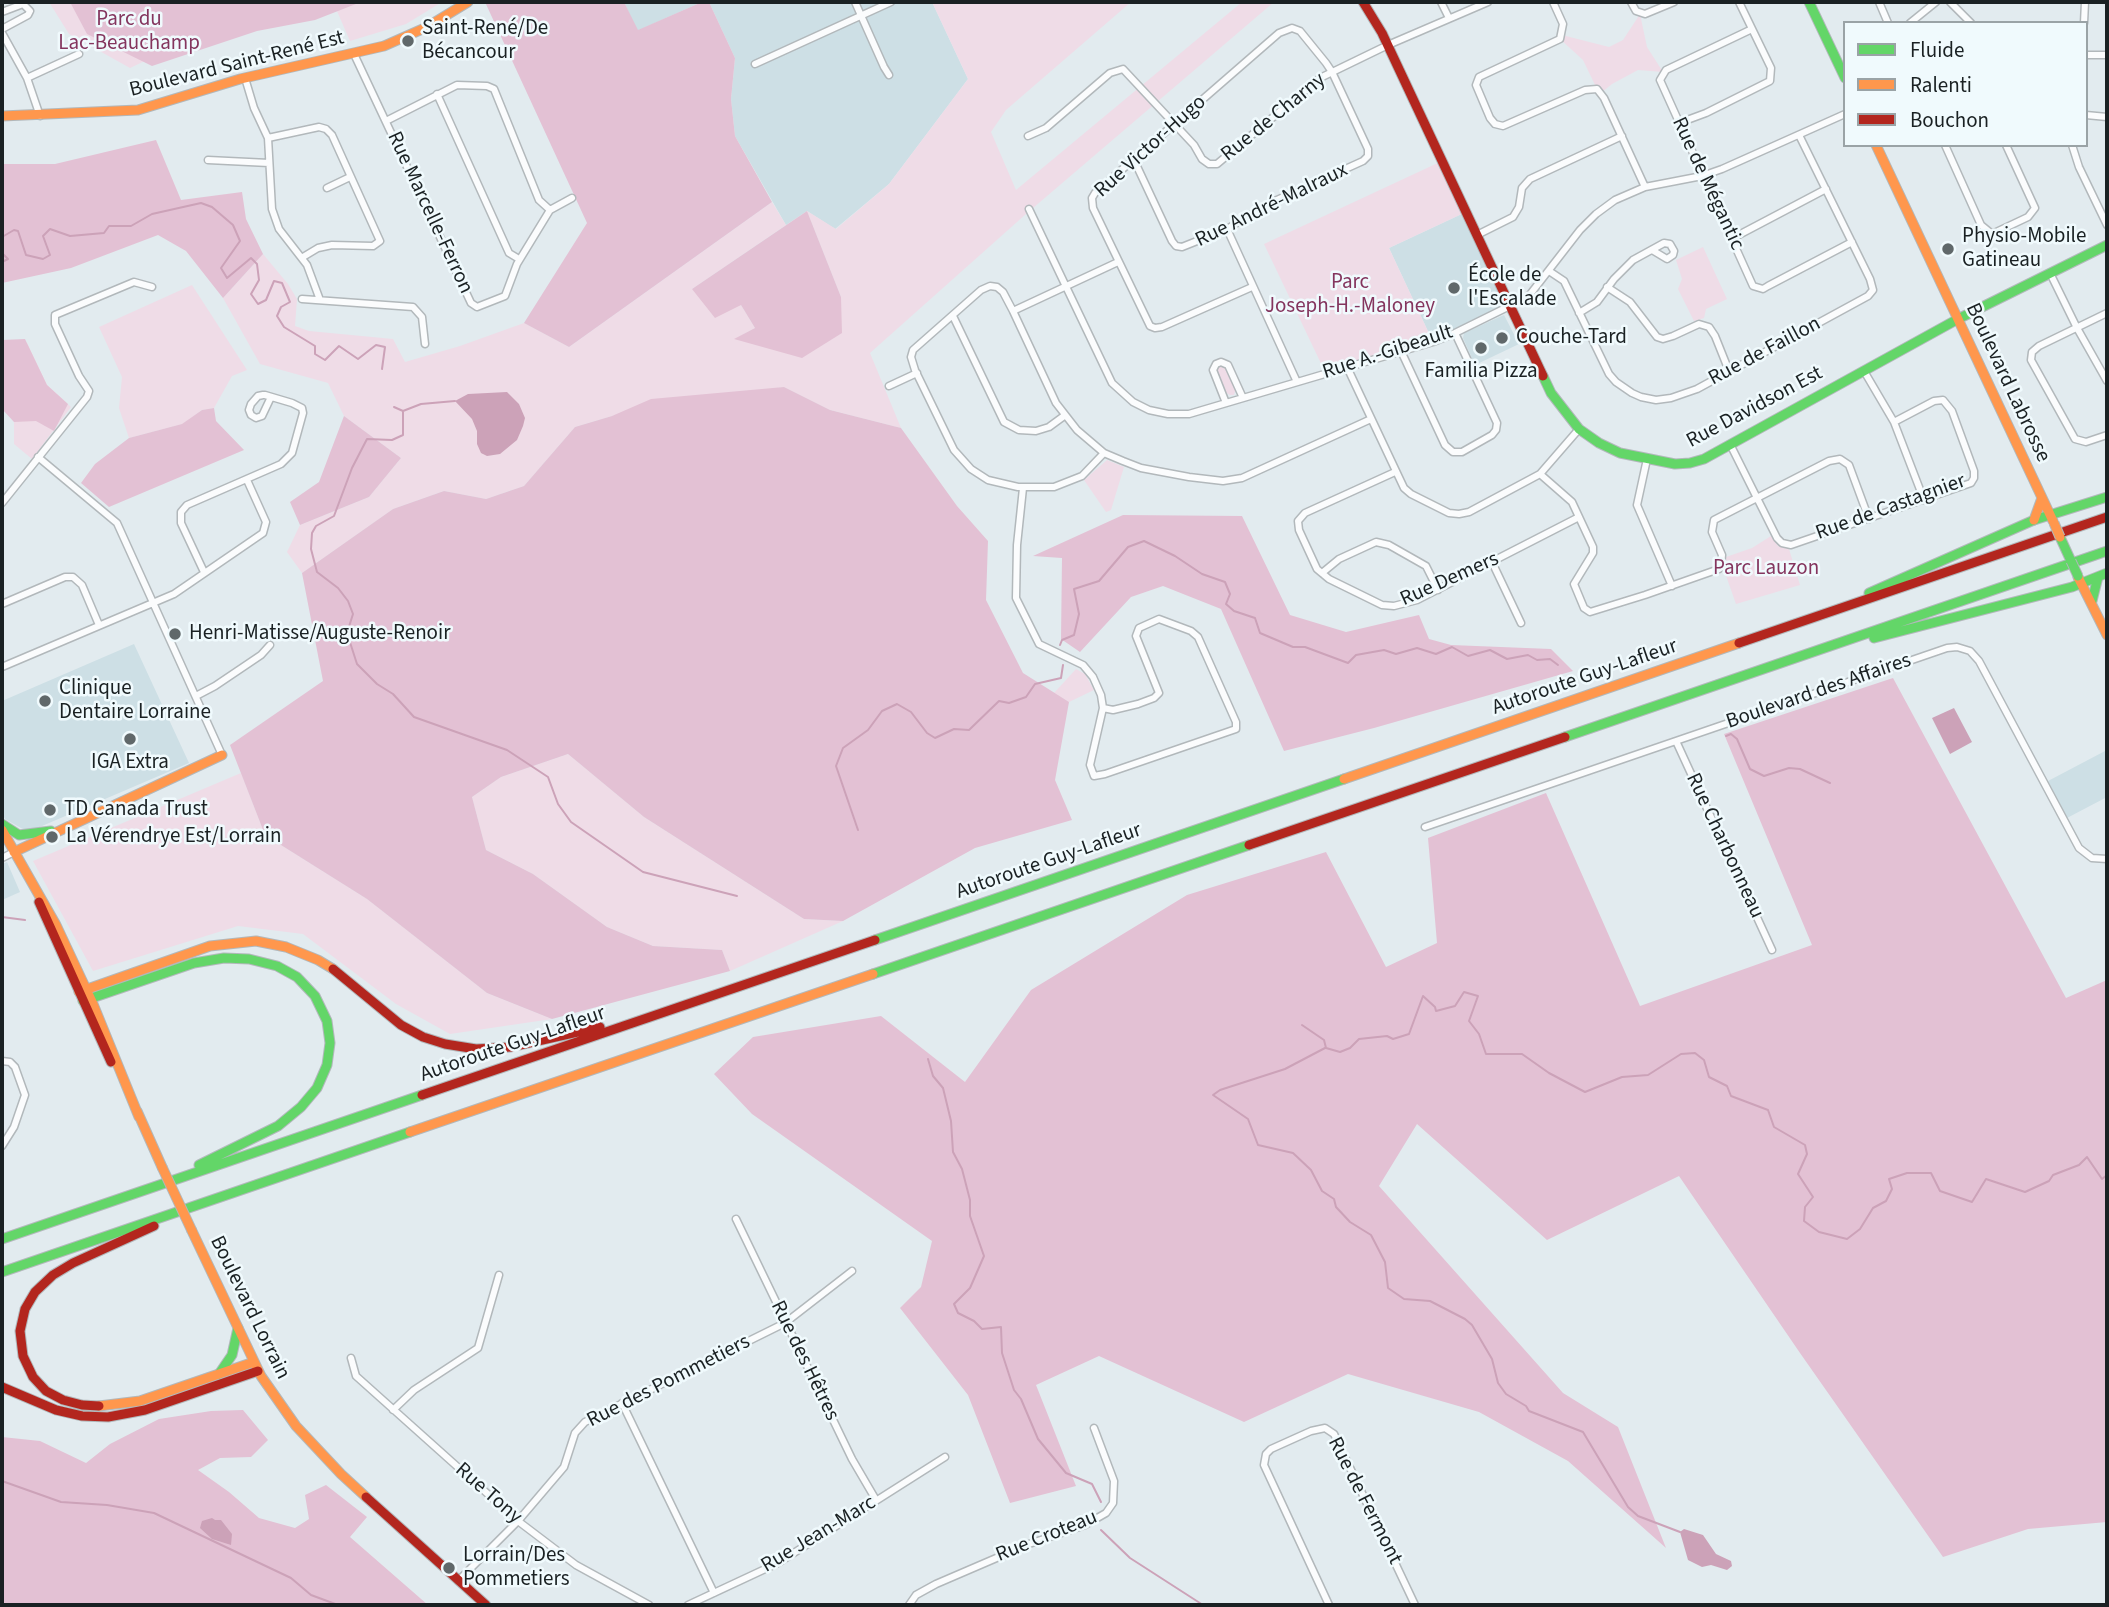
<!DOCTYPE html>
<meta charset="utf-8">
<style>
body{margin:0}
#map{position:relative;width:2109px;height:1607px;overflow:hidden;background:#e2ebef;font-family:"Source Sans 3",sans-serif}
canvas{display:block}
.frame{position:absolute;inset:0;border:4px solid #1a2123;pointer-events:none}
.legend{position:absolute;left:1843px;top:21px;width:245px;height:126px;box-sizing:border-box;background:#f0fafd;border:2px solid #9aa3a6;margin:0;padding:9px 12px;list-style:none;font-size:21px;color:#1a2123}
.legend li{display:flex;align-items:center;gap:14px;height:35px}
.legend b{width:35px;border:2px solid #9aa3a6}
</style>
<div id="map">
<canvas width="2109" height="1607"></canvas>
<div class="frame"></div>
<ul class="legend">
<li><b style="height:9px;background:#63d668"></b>Fluide</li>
<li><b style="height:9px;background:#ff974d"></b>Ralenti</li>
<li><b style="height:9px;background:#b3261e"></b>Bouchon</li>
</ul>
</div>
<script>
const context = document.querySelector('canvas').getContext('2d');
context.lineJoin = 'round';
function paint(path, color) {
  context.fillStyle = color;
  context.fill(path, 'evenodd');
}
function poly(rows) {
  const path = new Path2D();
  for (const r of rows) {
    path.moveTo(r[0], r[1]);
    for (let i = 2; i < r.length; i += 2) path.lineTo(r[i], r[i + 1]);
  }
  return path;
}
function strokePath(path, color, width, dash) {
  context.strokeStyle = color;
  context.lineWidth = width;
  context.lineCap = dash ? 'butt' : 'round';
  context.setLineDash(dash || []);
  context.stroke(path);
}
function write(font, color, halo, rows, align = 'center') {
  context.font = font + ' "Source Sans 3",sans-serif';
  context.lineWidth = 5;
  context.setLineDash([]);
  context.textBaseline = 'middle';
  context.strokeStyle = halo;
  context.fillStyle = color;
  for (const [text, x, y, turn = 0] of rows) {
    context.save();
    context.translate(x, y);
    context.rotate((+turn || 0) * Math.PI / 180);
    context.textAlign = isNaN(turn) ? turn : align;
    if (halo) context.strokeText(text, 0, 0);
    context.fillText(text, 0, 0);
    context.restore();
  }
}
paint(poly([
 [624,2,702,2,637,31],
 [709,2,932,2,968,79,889,184,835,229,807,211,786,225,735,136,731,99,735,58],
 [1466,212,1510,307,1433,342,1389,248],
 [1504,315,1519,344,1475,365,1463,338,1464,333],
 [134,644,189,763,28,832,5,819,2,813,2,701],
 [2105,751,2107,757,2107,797,2067,818,2048,781],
 [7,862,20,892,2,900,2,864]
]), '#cddfe5');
paint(poly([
 [49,2,269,2,130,68,69,34],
 [333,2,442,2,406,24,350,41],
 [932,2,1131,2,1006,110,991,132,1016,190,1242,2,1274,2,1026,214,870,353,901,428,830,410,784,387,612,416,575,427,524,486,486,499,444,491,393,509,302,573,287,552,300,525,369,497,401,458,344,416,328,383,260,364,223,298,263,254,288,284,297,299,295,326,309,331,393,339,405,362,460,346,524,323,569,347,772,202,786,225,692,289,741,305,755,328,735,339,841,297,807,211,836,229,889,184,968,79],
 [1640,14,1647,47,1663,72,1638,70,1612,84,1601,93,1597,89,1583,60,1560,39,1562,35,1609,47,1623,40],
 [1442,161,1466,212,1389,248,1433,342,1326,374,1264,244],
 [1703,247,1727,299,1706,309,1704,318,1694,321,1678,289,1682,279,1676,260],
 [192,285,247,370,232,376,214,408,202,410,183,424,129,438,119,408,122,377,99,327],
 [27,343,47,385,71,407,32,459,14,444,14,422,2,405],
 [1219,366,1225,366,1236,388,1234,395,1230,395,1225,392,1217,371],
 [1107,460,1124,467,1111,510,1106,512,1084,480],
 [1771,536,1778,546,1789,549,1800,585,1736,604,1724,570,1726,557,1752,548],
 [1076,669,1085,674,1094,690,1069,702,1054,693],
 [568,754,644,817,804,919,843,921,730,971,722,950,653,946,607,927,533,874,486,850,472,797,501,777],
 [241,773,265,835,367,899,487,993,552,1019,450,1034,396,1004,303,934,238,926,93,971,33,861]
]), '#efdce7');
paint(poly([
 [70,2,361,2,315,20,257,31,152,66,87,34],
 [485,2,624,2,638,30,702,2,709,2,735,58,731,99,735,136,772,202,569,347,524,323,587,223],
 [156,140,181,200,242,192,246,219,263,254,223,298,186,251,158,235,71,268,2,283,2,164,55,164],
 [807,211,841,297,842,333,802,358,734,339,755,328,741,305,715,318,692,289],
 [25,339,47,385,68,404,54,431,36,421,14,422,2,409,2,340],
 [784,387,830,410,901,428,957,506,988,541,986,600,1023,673,1069,702,1055,780,1072,820,975,848,843,921,804,919,644,817,568,754,501,777,472,797,486,850,533,874,607,927,653,946,722,950,730,971,552,1019,487,993,367,899,265,835,230,745,323,681,302,573,393,509,444,491,486,499,524,486,575,427,612,416,651,399],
 [214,408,216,421,244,450,109,507,81,483,95,464,129,438,182,424,202,410],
 [344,416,401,458,369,497,300,525,290,502,319,482],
 [1123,515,1242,516,1290,615,1346,632,1419,615,1429,639,1451,645,1551,649,1573,671,1374,728,1284,751,1221,609,1163,586,1131,597,1080,652,1061,639,1062,558,1033,556],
 [1893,678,2066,998,2107,980,2107,1522,2028,1529,1943,1557,1800,1353,1679,1176,1547,1240,1417,1124,1379,1186,1563,1393,1618,1427,1666,1548,1568,1461,1479,1412,1348,1374,1244,1422,1099,1356,1036,1385,1076,1486,1010,1503,968,1395,900,1308,921,1287,932,1241,752,1114,714,1074,753,1037,881,1016,965,1082,1031,990,1187,895,1326,852,1386,967,1437,943,1428,838,1546,793,1640,1006,1812,945,1724,734],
 [243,1410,268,1440,251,1457,220,1458,198,1470,229,1492,259,1518,295,1528,309,1519,305,1495,326,1485,367,1517,350,1537,428,1605,2,1605,2,1437,40,1441,86,1463,110,1444,159,1419,211,1411]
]), '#e3c1d4');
paint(poly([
 [507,392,519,404,525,418,523,426,517,440,500,454,487,456,481,453,477,444,477,431,472,419,455,401,468,394],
 [1954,708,1972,742,1950,754,1932,718],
 [212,1518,215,1520,221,1520,232,1534,231,1545,212,1539,200,1528,202,1521],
 [1684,1529,1703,1535,1716,1554,1731,1561,1732,1566,1727,1570,1711,1565,1702,1567,1688,1560,1680,1532]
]), '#cca2b8');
strokePath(poly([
 [2,237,14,230,18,231,26,255,43,259,50,255,43,236,50,229,70,236,104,233,109,226,131,226,152,214,201,203,212,207,233,225,240,241,221,268,227,278,251,258,257,264,259,280,251,294,258,304,266,300,274,281,282,283,290,302,281,307,277,316,284,327,315,346,315,354,325,360,339,346,358,359,376,345,385,347,382,369],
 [2,253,8,259,2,262],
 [394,407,403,411,403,435,392,440,367,439,352,468,334,516,316,526,312,533,311,549,317,572,338,588,348,601,353,614,347,633,357,664,377,684,393,694,414,717,507,750,548,777,558,804,571,822,643,872,737,896],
 [403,411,421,404,455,401],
 [1060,645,1062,640,1074,635,1079,614,1074,589,1099,581,1128,547,1144,541,1175,556,1202,574,1225,582,1230,594,1226,604,1234,611,1255,618,1260,633,1293,647,1305,647,1348,663,1356,655,1384,650,1396,654,1417,648,1436,654,1452,647,1468,656,1490,650,1507,659,1528,655,1537,660,1550,659,1558,665],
 [1726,736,1731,734,1737,739,1750,769,1764,776,1789,768,1800,769,1830,783],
 [858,830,836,766,843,748,868,730,882,711,897,704,911,712,927,733,935,738,954,729,969,730,999,701,1009,703,1026,697,1035,684,1061,678,1063,665],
 [2,917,25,920],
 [1302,1025,1324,1040,1326,1048,1340,1052,1350,1048,1359,1039,1387,1036,1393,1039,1409,1034,1423,996,1435,1007,1436,1011,1455,1006,1464,992,1478,996,1469,1021,1479,1034,1486,1054,1522,1054,1549,1073,1585,1092,1622,1077,1648,1075,1681,1054,1695,1053,1704,1060,1709,1077,1727,1086,1731,1096,1768,1110,1774,1127,1805,1145,1807,1154,1798,1174,1813,1197,1805,1207,1804,1221,1819,1232,1847,1239,1860,1229,1873,1208,1886,1201,1892,1189,1889,1179,1907,1173,1931,1173,1940,1191,1972,1202,1986,1179,2025,1192,2049,1181,2053,1175,2079,1165,2087,1157,2102,1179,2107,1175],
 [1325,1048,1285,1069,1220,1090,1213,1095,1248,1119,1258,1145,1293,1153,1311,1170,1322,1191,1334,1199,1336,1207,1350,1222,1371,1235,1385,1262,1388,1288,1404,1299,1430,1301,1465,1319,1472,1325,1492,1359,1498,1383,1506,1394,1526,1406,1529,1411,1583,1432,1628,1507,1638,1516,1680,1532],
 [928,1059,933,1076,943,1088,951,1121,953,1152,962,1169,970,1200,970,1216,984,1256,970,1288,954,1304,958,1313,974,1321,982,1329,1001,1327,1002,1353,1014,1390,1021,1399,1038,1439,1066,1473,1092,1484,1101,1502],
 [2,1481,61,1502,107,1505,154,1513,291,1578,311,1595,338,1605],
 [1101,1530,1130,1558,1203,1605]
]), '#cca2b8', 2);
const street = poly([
 [855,2,884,67,889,75],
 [1441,2,1449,18],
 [1553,2,1563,24,1560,39,1479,77,1476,85,1490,118,1495,124,1503,126,1585,90,1597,89,1604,98,1645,187],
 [1631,2,1636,11,1645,14,1674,2],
 [1879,2,1888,23],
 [1950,2,1971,23],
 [2,12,23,4,30,11,28,15,2,29],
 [1910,23,1936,2],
 [2084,23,2085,2],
 [1752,29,1666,70,1660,80,1753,286,1763,289,1768,286,1852,242],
 [2,33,27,78,40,116],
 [354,54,471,303,477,307,505,296,517,264,550,210,572,198],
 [2086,55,2107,55],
 [755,64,891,2],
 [27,78,79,54],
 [245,78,254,108,268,138,272,209,279,229,307,265,320,300],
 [437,94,509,253,519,259],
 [2086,115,2107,117],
 [386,121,457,85,487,86,494,89,539,200,550,210],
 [1679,123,1706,113,1770,81,1771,68,1739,2],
 [1028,136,1046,128,1110,73,1123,69,1194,145,1202,159,1209,164,1217,164,1320,78,1388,45,1488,2],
 [268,138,319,127,326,129,332,135,380,241,373,246,332,245,318,248,303,257],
 [1945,145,1981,225,1992,234,2028,217,2035,208,2006,145],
 [2072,145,2079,167,2107,225],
 [208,160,269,163],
 [1134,160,1172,241,1176,246,1182,247,1227,229,1268,204,1363,161,1368,156,1368,149,1332,72,1326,63,1300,31,1292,28,1279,33,1095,193,1092,198,1093,208,1150,326,1155,328,1162,327,1252,287],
 [327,188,350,177],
 [1029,209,1112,383,1133,402,1149,410,1168,414,1189,414,1433,342,1455,333,1528,297,1580,230,1596,214,1615,200,1645,187,1702,176,1722,169,1845,114],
 [1227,229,1297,382],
 [1477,235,1513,217,1519,207,1522,188,1530,179,1622,136],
 [1733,238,1826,189],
 [1549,271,1564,281,1609,374,1616,382,1632,393,1641,397,1656,400,1671,398,1697,389,1868,296,1873,290,1870,279,1799,135],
 [2050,273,2077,328,2107,381],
 [1607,287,1630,302,1657,337,1663,339,1673,336,1699,324,1709,327,1715,336,1729,371],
 [302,299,413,307,422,317,425,344],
 [1013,311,1118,262],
 [1579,313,1597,302,1614,279,1633,260,1664,243,1670,244,1674,251,1673,255,1667,259,1652,250],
 [2107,313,2039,346,2032,352,2031,360,2075,439,2086,442,2107,435],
 [953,316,1004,422,1019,430,1036,431,1049,427,1064,416],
 [1401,351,1445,445,1453,452,1462,452,1492,435,1496,430,1497,423,1455,333],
 [1347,367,1404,488,1411,494,1449,513,1459,514,1469,512,1540,474,1579,429],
 [1864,371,1894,422,1924,500],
 [889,386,917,373],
 [1226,403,1213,370,1216,364,1221,362,1228,365,1243,398],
 [1730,444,1777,538,1782,543,1791,545,1971,483,1974,478,1974,471,1952,411,1943,400,1934,401,1894,422],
 [1104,453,1082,476,1054,487,1018,487,988,480,971,469,954,450,915,370,911,357,913,350,981,290,990,286,997,287,1003,292,1013,311,1056,403,1077,430,1104,453,1123,461,1141,468,1189,477,1223,481,1242,478,1371,419],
 [38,457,117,523,222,755],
 [1647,459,1637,505,1672,586],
 [1395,472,1305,513,1298,521,1299,530,1317,569,1329,579,1382,605,1394,606,1417,600,1579,517],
 [1540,474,1572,502,1593,547,1593,553,1574,584,1584,608,1590,612,1645,595,1719,569,1721,566,1722,555,1712,532,1714,520,1829,461,1840,459,1849,465,1869,519],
 [1023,488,1017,545,1016,598,1039,644,1083,665,1093,677,1101,695,1103,708,1090,765,1094,776,1105,774,1236,729,1236,722,1198,637,1191,631,1159,619,1139,628,1136,636,1159,693,1154,698,1138,704,1113,710,1103,708],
 [2,503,87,397,89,391,79,376,55,324,55,315,134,282,152,287],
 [1492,562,1521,623],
 [204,572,181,523,181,512,187,505,281,464,292,453,303,413,302,408,292,403,265,395,263,395,258,396,251,404,249,410,251,415,256,418,262,416,271,397],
 [1322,573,1339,559,1376,542,1389,545,1426,566,1438,590],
 [2,604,65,577,73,577,82,585,99,625],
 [2,667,174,594,263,533,266,522,247,480],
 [196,696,215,686,261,655,270,645],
 [1676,741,1772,950],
 [1425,827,1880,671,1947,648,1957,647,1970,651,1979,661,2079,848,2092,858,2107,859],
 [2,858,14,852],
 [2,1061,10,1062,15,1067,25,1095,14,1127,2,1146],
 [736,1219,852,1459,876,1500],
 [351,1358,356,1376,518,1521,576,1565,649,1605],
 [622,1403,714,1593],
 [393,1410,414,1390,478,1348,499,1275],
 [458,1581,518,1521,564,1467,575,1433,585,1422,785,1323,852,1271],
 [688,1605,778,1563,945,1457],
 [909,1605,916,1595,936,1584,1029,1544,1085,1525,1106,1513,1113,1503,1114,1481,1094,1428],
 [1329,1605,1264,1465,1266,1454,1271,1449,1311,1431,1325,1428,1334,1434,1415,1605]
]);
const fast = poly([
 [1809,2,1845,78],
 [1543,376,1551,393,1579,429,1599,443,1620,453,1675,464,1690,463,1704,459,1958,319,2107,245],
 [2060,537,2071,561],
 [1869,593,2034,520,2107,497],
 [2092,601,2098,577],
 [1874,638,2072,587,2107,573],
 [1565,737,2107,551],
 [2,824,19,835,51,831],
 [875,940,1344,779],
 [873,974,1249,845],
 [83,1001,194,963,224,958,249,959,277,966,297,977,315,996,327,1021,330,1043,327,1065,317,1088,301,1107,278,1126,199,1165],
 [2,1239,422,1095],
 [2,1272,410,1132],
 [219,1374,232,1355,238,1328]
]);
const slow = poly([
 [2,116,138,110,240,79,384,46,427,27,468,2],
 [1876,145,2053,521],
 [2034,520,2042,498],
 [2078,577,2107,635],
 [1344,779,1739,643],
 [2,830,56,925,93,1004,139,1117],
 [14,852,222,755],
 [79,992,210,946,256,941,286,947,318,960,333,969],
 [137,1111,162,1167],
 [410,1132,873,974],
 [192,1231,261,1376,296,1426,341,1474,366,1497],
 [99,1406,140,1401,254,1362]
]);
const jam = poly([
 [1363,2,1382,33,1543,376],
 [1739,643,2107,517],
 [1249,845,1565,737],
 [39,902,111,1062],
 [333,969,401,1025,423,1037,445,1044,476,1049,511,1047,600,1027],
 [422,1095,875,940],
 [2,1387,56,1410,82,1416,108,1417,145,1410,258,1371],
 [99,1406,82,1405,63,1400,46,1391,33,1377,23,1356,20,1331,25,1309,35,1292,53,1275,73,1263,154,1226],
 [366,1497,486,1605]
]);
strokePath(street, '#b2b8bb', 9);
strokePath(fast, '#b2b8bb', 11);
strokePath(slow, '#b2b8bb', 11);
strokePath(jam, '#b2b8bb', 11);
strokePath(street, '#fbfcfd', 6);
strokePath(fast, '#63d668', 9);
strokePath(slow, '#ff974d', 9);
strokePath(jam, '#b3261e', 9);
const fastBridge = poly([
 [2071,561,2078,576]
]);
const slowBridge = poly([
 [2054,523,2060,537],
 [162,1167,192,1231]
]);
strokePath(fastBridge, '#b2b8bb', 11, []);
strokePath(slowBridge, '#b2b8bb', 11, []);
strokePath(fastBridge, '#63d668', 9);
strokePath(slowBridge, '#ff974d', 9);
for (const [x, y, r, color] of [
 [408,41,7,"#60686a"],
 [1948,249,7,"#60686a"],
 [1454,288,7,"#60686a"],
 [1502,338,7,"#60686a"],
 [1481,348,7,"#60686a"],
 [175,634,7,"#60686a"],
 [45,701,7,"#60686a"],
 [130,739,7,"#60686a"],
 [50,810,7,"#60686a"],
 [52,837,7,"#60686a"],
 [449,1568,7,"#60686a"]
]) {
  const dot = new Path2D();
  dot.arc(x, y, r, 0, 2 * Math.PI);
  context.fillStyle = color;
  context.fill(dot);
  strokePath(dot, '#f0fafd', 2.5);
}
write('21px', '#84355e', '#f0fafd', [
 ["Parc du",129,20],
 ["Lac-Beauchamp",129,44],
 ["Parc",1350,283],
 ["Joseph-H.-Maloney",1350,307],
 ["Parc Lauzon",1766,569]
]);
write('21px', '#1a2123', '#f0fafd', [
 ["Saint-René/De",422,29],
 ["Bécancour",422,53],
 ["Physio-Mobile",1962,237],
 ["Gatineau",1962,261],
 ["École de",1468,276],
 ["l'Escalade",1468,300],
 ["Couche-Tard",1516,338],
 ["Familia Pizza",1481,372,"center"],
 ["Henri-Matisse/Auguste-Renoir",189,634],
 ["Clinique",59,689],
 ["Dentaire Lorraine",59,713],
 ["IGA Extra",130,763,"center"],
 ["TD Canada Trust",64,810],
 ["La Vérendrye Est/Lorrain",66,837],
 ["Lorrain/Des",463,1556],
 ["Pommetiers",463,1580]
], 'left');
write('21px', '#1a2123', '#f0fafd', [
 ["Boulevard Saint-René Est",237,65,-14],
 ["Rue de Charny",1274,118,-39],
 ["Rue Victor-Hugo",1151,147,-42],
 ["Rue de Mégantic",1707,184,65],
 ["Rue André-Malraux",1272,206,-26],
 ["Rue Marcelle-Ferron",429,213,65],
 ["Rue de Faillon",1765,352,-28],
 ["Rue A.-Gibeault",1388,353,-18],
 ["Boulevard Labrosse",2007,383,65],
 ["Rue Davidson Est",1755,408,-28],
 ["Rue de Castagnier",1891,508,-20],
 ["Rue Demers",1450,580,-24],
 ["Autoroute Guy-Lafleur",1585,678,-19],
 ["Boulevard des Affaires",1819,692,-19],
 ["Rue Charbonneau",1724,846,65],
 ["Autoroute Guy-Lafleur",1049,862,-19],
 ["Autoroute Guy-Lafleur",513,1045,-19],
 ["Boulevard Lorrain",249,1308,64],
 ["Rue des Hêtres",804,1361,64],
 ["Rue des Pommetiers",669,1382,-27],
 ["Rue Tony",488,1494,41],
 ["Rue de Fermont",1364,1501,63],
 ["Rue Jean-Marc",819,1535,-31],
 ["Rue Croteau",1047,1537,-22]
]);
</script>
